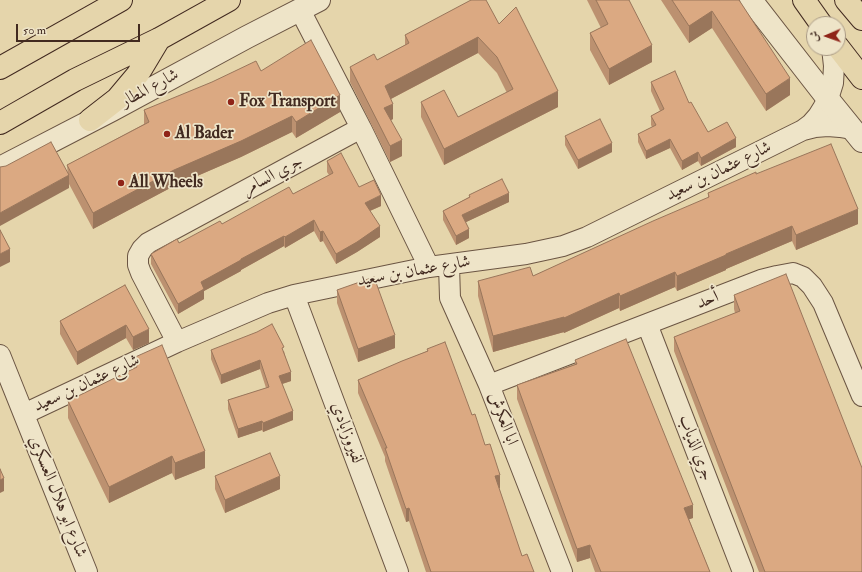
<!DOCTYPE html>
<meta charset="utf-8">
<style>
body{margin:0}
#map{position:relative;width:862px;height:572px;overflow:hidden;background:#e5d5ab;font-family:"IM FELL Double Pica",Amiri,serif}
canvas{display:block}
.north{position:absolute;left:806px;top:16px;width:40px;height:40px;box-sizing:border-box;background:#eee4c8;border:1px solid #a99a85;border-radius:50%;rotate:268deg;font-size:11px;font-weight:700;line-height:16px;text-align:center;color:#422a20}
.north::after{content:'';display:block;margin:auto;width:14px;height:18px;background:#8f2418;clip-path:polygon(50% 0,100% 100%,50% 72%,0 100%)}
.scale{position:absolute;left:16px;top:24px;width:124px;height:18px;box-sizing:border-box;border:2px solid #422a20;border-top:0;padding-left:5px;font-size:12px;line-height:14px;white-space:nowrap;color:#422a20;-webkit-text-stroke:3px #eee4c8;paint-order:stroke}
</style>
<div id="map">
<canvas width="862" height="572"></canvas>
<div class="north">ش</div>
<div class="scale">50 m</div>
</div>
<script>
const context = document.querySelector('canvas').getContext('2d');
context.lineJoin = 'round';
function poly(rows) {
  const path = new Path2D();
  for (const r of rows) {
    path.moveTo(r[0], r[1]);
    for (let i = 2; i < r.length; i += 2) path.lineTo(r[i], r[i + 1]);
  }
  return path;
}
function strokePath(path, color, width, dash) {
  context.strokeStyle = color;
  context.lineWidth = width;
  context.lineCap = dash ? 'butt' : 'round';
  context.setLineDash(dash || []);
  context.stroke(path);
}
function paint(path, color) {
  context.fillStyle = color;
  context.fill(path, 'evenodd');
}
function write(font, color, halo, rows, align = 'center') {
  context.font = font + ' "IM FELL Double Pica",Amiri,serif';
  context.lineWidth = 3.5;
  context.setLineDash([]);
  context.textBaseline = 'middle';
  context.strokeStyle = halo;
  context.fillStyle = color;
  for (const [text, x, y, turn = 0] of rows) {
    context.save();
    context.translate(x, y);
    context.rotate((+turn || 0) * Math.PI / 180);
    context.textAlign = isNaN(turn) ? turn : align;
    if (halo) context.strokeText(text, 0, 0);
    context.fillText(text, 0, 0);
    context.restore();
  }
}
const minor = poly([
 [300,10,361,128,429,267],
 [803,130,815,127,828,126,840,127,852,129],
 [449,265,450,298,489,385,562,572],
 [294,295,398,572],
 [647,324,743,572],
 [177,342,141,273,138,265,138,256,142,249,148,243,361,128],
 [0,355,87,572],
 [489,385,761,280,777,276,793,273,803,277,812,286,823,303,862,396],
 [24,414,177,342,268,303,294,295,390,275,429,267,526,254,563,246,587,237,803,130,811,124,818,116,823,108,828,99,833,83,834,66,832,48]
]);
const tertiary = poly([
 [751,0,828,99,862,141],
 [0,168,112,110,247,37,319,0]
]);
const primary = poly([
 [804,0,821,24],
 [846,0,862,19],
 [838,47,862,78]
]);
const trunk = poly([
 [0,68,121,0],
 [90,120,117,99,138,74,159,39],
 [0,123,75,80,159,39,229,0]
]);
strokePath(minor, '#6b5543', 22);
strokePath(tertiary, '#6b5543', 24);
strokePath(primary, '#422a20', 24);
strokePath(trunk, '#422a20', 24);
strokePath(minor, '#eee4c8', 20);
strokePath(tertiary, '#eee4c8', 22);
strokePath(primary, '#e5d5ab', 22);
strokePath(trunk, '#e5d5ab', 22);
paint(poly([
 [587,0,629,0,652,62,609,85,590,50,590,33,601,28],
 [661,0,739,0,790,95,766,111,712,28,689,43],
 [499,24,558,107,444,165,421,117,421,102,458,117,507,93,497,73,478,53,391,99,393,119,391,120,402,156,390,162,350,82,350,67,377,60,405,45,405,35],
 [261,71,340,112,296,138,292,132,241,157,174,186,93,229,69,184,69,188,67,165,144,124,144,110],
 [651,82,689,103,708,132,736,147,701,166,698,161,682,170,670,148,646,159,638,142,638,134,652,127,651,125,651,116,660,111,651,91],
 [565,136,612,152,578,169,565,145],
 [327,161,359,187,381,206,370,211,380,237,357,252,336,264,323,241,320,242,314,231,285,248,284,246,241,270,241,271,204,291,204,299,178,314,151,264,151,254,179,243,222,224,293,194,329,175,327,172],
 [756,174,858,224,796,250,792,241,726,269,726,270,677,291,675,287,620,311,619,308,564,333,564,332,493,352,478,296,478,281,533,276,708,198,708,193],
 [469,195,509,202,466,222,469,238,456,245,443,220,443,211,469,197],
 [125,285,149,343,133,350,126,338,77,365,60,334,60,321],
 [337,290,395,348,358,362,337,303],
 [734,295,862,572,759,572,674,351,674,337,735,313,734,309],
 [427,349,472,415,485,445,500,488,499,488,522,556,534,572,426,572,409,521,406,522,385,461,385,457,358,393,358,380,427,351],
 [211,350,284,351,291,381,282,384,293,420,263,432,262,430,238,438,228,409,228,400,266,388,260,369,221,384,211,359],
 [133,358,205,468,175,480,172,473,109,503,68,418,68,401,133,369],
 [575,360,693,518,689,519,710,572,595,572,590,558,577,562,517,399,517,385,575,364],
 [215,476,280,489,225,513,215,489]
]), '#bc9170');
paint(poly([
 [712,11,712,28,689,43,689,26],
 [478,37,478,53,385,102,385,86],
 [652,45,652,62,609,85,609,69],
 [790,78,790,95,766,111,766,94],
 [558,91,558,107,444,165,444,149],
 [340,95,340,112,296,138,296,122],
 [393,104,393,119,384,124,384,108],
 [292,116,292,132,241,157,174,186,93,229,93,213,174,170],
 [736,138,736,147,701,166,701,158],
 [670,139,670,148,646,159,646,151],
 [402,140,402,156,390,162,390,146],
 [612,143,612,152,578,169,578,160],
 [698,152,698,161,682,170,682,161],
 [69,175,69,188,0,226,0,213],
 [509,193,509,202,462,224,462,215],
 [381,195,381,206,365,213,365,203],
 [858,209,858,224,796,250,796,235],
 [314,220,314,231,285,248,285,237],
 [380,226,380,237,357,252,336,264,336,254],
 [792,226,792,241,726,269,726,270,677,291,677,276,726,254],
 [469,229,469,238,456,245,456,236],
 [323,231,323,241,320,242,320,232],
 [284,236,284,246,241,270,241,271,204,291,204,299,178,314,178,304,201,282,241,259],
 [10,249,10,262,0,267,0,254],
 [675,272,675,287,620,311,620,296],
 [619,293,619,308,564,333,564,318],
 [564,317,564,332,493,352,493,336],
 [126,325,126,338,77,365,77,352],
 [149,329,149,343,133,350,133,337],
 [395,335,395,348,358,362,358,349],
 [260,360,260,369,221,384,221,375],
 [291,372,291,381,279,385,279,376],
 [293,411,293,420,263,432,263,423],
 [262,421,262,430,238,438,238,429],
 [205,451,205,468,175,480,175,463],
 [172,456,172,473,109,503,109,487],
 [500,475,500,488,495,489,495,476],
 [280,476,280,489,225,513,225,500],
 [4,478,4,491,0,493,0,480],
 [693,505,693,518,684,521,684,508],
 [409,508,409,521,406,522,406,509],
 [590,545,590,558,577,562,577,549]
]), '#99765b');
const building = poly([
 [471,0,486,0,499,24,516,7,558,91,444,149,421,102,444,90,458,117,513,89,497,57,478,37,385,86,393,104,384,108,402,140,390,146,350,67,374,54,377,60,409,43,405,35,471,0],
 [596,0,629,0,652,45,609,69,590,33,608,24,596,0],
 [672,0,739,0,790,78,766,94,712,11,689,26,672,0],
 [311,40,340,95,296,122,292,116,241,141,174,170,93,213,67,165,149,122,144,110,212,82,256,61,261,71,311,40],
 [675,71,689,103,691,102,708,132,727,122,736,138,701,158,698,152,682,161,670,139,646,151,638,134,656,125,651,116,664,109,651,82,675,71],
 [600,119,612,143,578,160,565,136,600,119],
 [51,142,69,175,0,213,0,167,6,166,51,142],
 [831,144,858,209,796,235,792,226,726,254,726,255,677,276,675,272,620,296,619,293,564,318,564,317,493,336,478,281,530,267,533,276,653,221,709,197,708,193,756,172,756,174,831,144],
 [341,153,359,187,374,180,381,195,365,203,380,226,357,242,336,254,323,231,320,232,314,220,285,237,284,236,241,259,241,260,201,282,204,289,178,304,151,254,177,239,179,243,220,221,222,224,289,187,293,194,333,173,327,161,341,153],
 [502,179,509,193,462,215,469,229,456,236,443,211,470,197,469,195,502,179],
 [0,230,10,249,0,254,0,230],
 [786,274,862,468,862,572,765,572,674,337,740,311,734,295,786,274],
 [374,277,395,335,358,349,337,290,374,277],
 [125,285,149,329,133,337,126,325,77,352,60,321,125,285],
 [272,324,284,347,282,348,291,372,279,376,293,411,263,423,262,421,238,429,228,400,269,387,260,360,221,375,211,350,257,332,272,324],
 [626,339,693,505,684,508,710,572,601,572,590,545,577,549,517,385,577,364,575,360,626,339],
 [445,342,472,415,475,414,485,445,490,444,500,475,495,476,522,556,527,554,534,572,431,572,409,508,406,509,385,448,387,448,358,380,402,361,428,351,427,349,445,342],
 [162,345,205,451,175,463,172,456,109,487,68,401,137,367,133,358,162,345],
 [270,453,280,476,225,500,215,476,270,453],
 [0,469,4,478,0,480,0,469]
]);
paint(building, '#dba982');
strokePath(building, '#99765b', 1);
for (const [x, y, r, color] of [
 [231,102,4,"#8f2418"],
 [167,134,4,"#8f2418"],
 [121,183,4,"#8f2418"]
]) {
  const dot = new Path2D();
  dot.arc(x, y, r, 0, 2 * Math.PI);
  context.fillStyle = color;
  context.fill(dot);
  strokePath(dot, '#eee4c8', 1.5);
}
write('17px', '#422a20', '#eee4c8', [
 ["شارع المطار",150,89,-28],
 ["شارع عثمان بن سعيد",719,172,-26],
 ["جري السامر",273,176,-28],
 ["شارع عثمان بن سعيد",414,272,-10],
 ["أحد",708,301,-21],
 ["شارع عثمان بن سعيد",87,384,-25],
 ["ابا العكرش",502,419,69],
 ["لفيروزابادي",346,433,70],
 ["جري الذياب",695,448,69],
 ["شارع ابو هلال العسكري",57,497,68]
]);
write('bold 17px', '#422a20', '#eee4c8', [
 ["Fox Transport",239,102],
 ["Al Bader",175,134],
 ["All Wheels",129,183]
], 'left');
</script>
